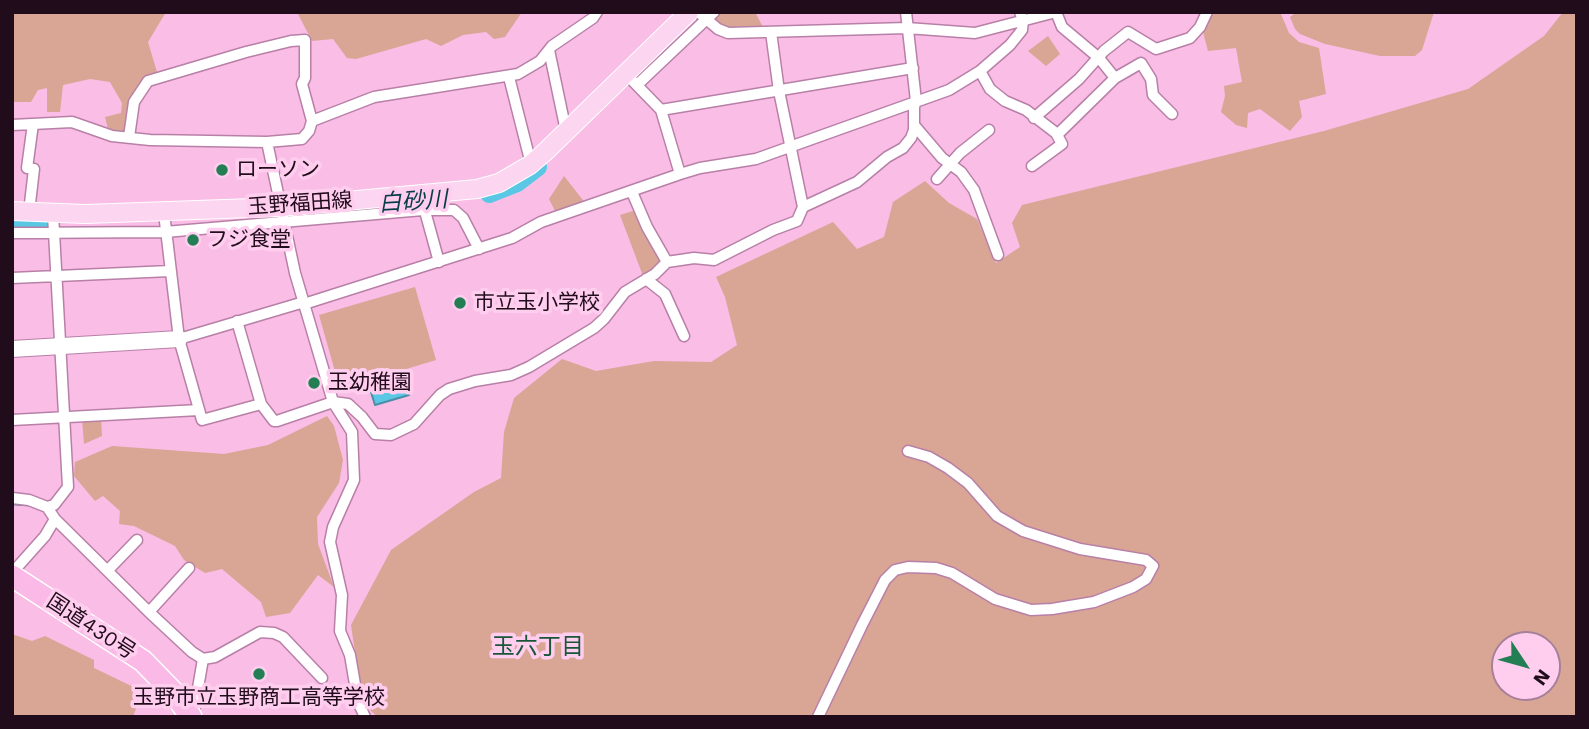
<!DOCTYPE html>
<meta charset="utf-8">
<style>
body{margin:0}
#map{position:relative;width:1589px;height:729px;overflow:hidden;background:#f9bde6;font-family:"Work Sans",sans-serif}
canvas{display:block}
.frame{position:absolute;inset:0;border:14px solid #200c1b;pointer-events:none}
.north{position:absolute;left:1491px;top:631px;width:70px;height:70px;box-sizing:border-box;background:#ffceef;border:2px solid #a6809a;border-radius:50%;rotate:126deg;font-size:19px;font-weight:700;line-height:28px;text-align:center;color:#200c1b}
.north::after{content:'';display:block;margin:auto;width:24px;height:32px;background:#247e54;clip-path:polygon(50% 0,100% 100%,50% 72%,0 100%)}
</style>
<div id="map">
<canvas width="1589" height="729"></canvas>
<div class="frame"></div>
<div class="north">N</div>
</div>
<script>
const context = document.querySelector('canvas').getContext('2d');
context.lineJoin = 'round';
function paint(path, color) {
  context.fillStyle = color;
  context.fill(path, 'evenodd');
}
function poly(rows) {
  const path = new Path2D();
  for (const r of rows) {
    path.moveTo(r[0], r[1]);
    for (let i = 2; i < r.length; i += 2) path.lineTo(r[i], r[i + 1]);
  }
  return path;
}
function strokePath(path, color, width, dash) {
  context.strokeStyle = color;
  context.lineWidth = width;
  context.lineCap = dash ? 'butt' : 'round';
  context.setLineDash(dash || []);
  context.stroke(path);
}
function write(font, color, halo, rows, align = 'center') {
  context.font = font + ' "Work Sans","Noto Sans JP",sans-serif';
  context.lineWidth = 7;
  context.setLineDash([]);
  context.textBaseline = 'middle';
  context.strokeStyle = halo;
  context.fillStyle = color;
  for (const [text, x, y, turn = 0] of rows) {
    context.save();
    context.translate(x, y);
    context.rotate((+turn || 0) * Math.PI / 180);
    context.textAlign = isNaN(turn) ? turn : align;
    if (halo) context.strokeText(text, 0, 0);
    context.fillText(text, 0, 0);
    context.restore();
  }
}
paint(poly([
 [12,12,166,12,148,42,157,72,144,77,135,92,127,131,116,132,108,129,105,117,121,113,122,103,110,82,90,79,63,85,60,112,47,112,47,88,38,90,31,102,12,102],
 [297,12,522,12,505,37,494,39,486,32,463,35,441,46,426,39,356,59,347,58,333,39,312,41],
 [717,12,755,12,764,29,726,29,709,19],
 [1211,12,1281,14,1289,33,1299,42,1319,48,1326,94,1299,101,1302,117,1290,131,1260,109,1248,113,1247,128,1236,125,1221,112,1225,96,1224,86,1242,82,1236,48,1208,51,1203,32],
 [1297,12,1434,12,1422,50,1415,56,1380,56,1325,44,1300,34,1295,29,1290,17],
 [1563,12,1577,12,1577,717,378,717,370,710,358,673,351,625,391,550,474,492,501,478,504,432,514,398,562,359,596,371,654,361,711,362,737,345,725,297,716,277,833,222,857,249,884,237,893,202,925,181,949,203,977,219,996,263,1020,247,1012,223,1022,205,1324,131,1468,89,1544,36],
 [1505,645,1547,645,1547,687,1505,687],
 [1048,36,1060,54,1046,66,1028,51],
 [564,176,586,204,556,213,549,199],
 [636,210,663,260,643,276,620,215],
 [415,287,436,360,340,389,319,315],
 [327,416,334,426,343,460,339,483,317,517,318,544,334,587,318,575,290,613,266,617,261,602,222,569,205,573,184,560,175,546,134,526,119,524,120,511,103,496,95,501,74,476,75,462,112,446,224,454,268,445],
 [101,418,102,436,84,444,82,419],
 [12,634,32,641,45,636,94,660,94,668,150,695,149,699,139,700,133,717,12,717]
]), '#d9a594');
const water = poly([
 [404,379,409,395,375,405,370,389,404,379]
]);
paint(water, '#5ac7e5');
strokePath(water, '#498fa8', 2);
strokePath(poly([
 [12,504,27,505]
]), '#498fa8', 2.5);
strokePath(poly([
 [489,194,517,183,538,167],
 [12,220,49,221]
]), '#5ac7e5', 18);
const street = poly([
 [698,12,718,29,728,33,907,28,975,33,1056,12],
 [1056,12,1062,27,1099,58,1115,78],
 [549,50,566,131],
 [980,71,990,89,1005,101,1026,110,1056,133,1062,144,1032,166],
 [626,74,661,110,913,68],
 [509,77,531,164],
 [637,85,714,12],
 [661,110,680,174],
 [1034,118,1079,79,1104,51,1128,32,1156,49,1190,38,1200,27,1207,12],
 [312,121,374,97,518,74,540,61,552,46,593,18,597,12],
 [12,125,72,122,112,136,150,140,267,142,302,139,309,131,312,121,302,84,305,78,305,40,291,41,246,52,148,81,134,102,129,137],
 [914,125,942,158,961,172,974,190,998,255],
 [1057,135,1115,78,1141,63,1151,79,1153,95,1172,114],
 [267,142,295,273,333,402,352,432,354,480,333,527,330,542,342,595,340,631,350,655,358,702,365,717],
 [937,179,960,153,989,130],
 [632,192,647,227,667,262],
 [423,204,439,262],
 [803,207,857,182,887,157,903,148,911,138,914,130,914,107,916,101,906,12],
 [29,212,34,169,27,168,33,124],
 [164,213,179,339,202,420,261,404],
 [12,233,165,232,423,210,454,210,463,218,479,249],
 [12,278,170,271],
 [646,279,665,294,684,336],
 [304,304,512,238,541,222,680,174,700,168,756,159,949,90,980,71,1010,45,1022,30,1023,21,1020,12],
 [237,321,261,404,274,421,277,421,333,402,348,404,362,417,375,434,391,435,414,424,440,395,449,389,475,381,511,375,529,367,594,328,604,319,625,292,655,274,667,262,694,258,714,260,773,230,797,221,803,207,779,91,771,32],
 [179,339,304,302],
 [12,420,199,410],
 [12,498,29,500,47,507,55,519,149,612,192,652,203,659],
 [47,507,54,505,68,487,53,214],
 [108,570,137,540],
 [12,573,45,536,55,519],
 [149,612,189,568],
 [193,717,203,659,215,657,260,632,274,633,283,637,322,678],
 [818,717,862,625,885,580,895,570,908,567,936,568,952,573,995,599,1031,610,1052,609,1094,602,1133,587,1146,579,1153,566,1146,560,1080,549,1023,531,997,516,968,483,948,468,929,457,908,451]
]);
const secondary = poly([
 [12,349,179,339]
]);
const primary = poly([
 [12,211,85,214,281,207,477,189,499,183,530,165,545,152,689,12]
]);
const highway = poly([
 [12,576,143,661,174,693,191,717]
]);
strokePath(street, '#b880a7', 13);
strokePath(secondary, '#b880a7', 18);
strokePath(primary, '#fff', 20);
strokePath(highway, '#fff', 24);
strokePath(street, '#fff', 10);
strokePath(secondary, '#fff', 16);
strokePath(primary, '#fcd5f0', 18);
strokePath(highway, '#fab9e6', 21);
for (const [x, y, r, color] of [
 [222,170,7,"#247e54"],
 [193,240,7,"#247e54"],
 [460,303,7,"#247e54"],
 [314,383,7,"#247e54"],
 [259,674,7,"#247e54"]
]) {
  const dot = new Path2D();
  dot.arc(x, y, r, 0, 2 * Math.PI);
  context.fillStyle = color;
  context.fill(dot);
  strokePath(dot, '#ffceef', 2.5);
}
write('21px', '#200c1b', '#ffceef', [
 ["ローソン",236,170],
 ["フジ食堂",207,240],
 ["市立玉小学校",474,303],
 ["玉幼稚園",328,383],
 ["玉野市立玉野商工高等学校",259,698,"center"]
], 'left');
write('21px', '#200c1b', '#ffceef', [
 ["玉野福田線",300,204,-4],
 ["国道430号",91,627,33]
]);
write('italic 23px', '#083c48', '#ffceef', [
 ["白砂川",413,202,-4]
]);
write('23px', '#195638', '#ffceef', [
 ["玉六丁目",538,647]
]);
</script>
